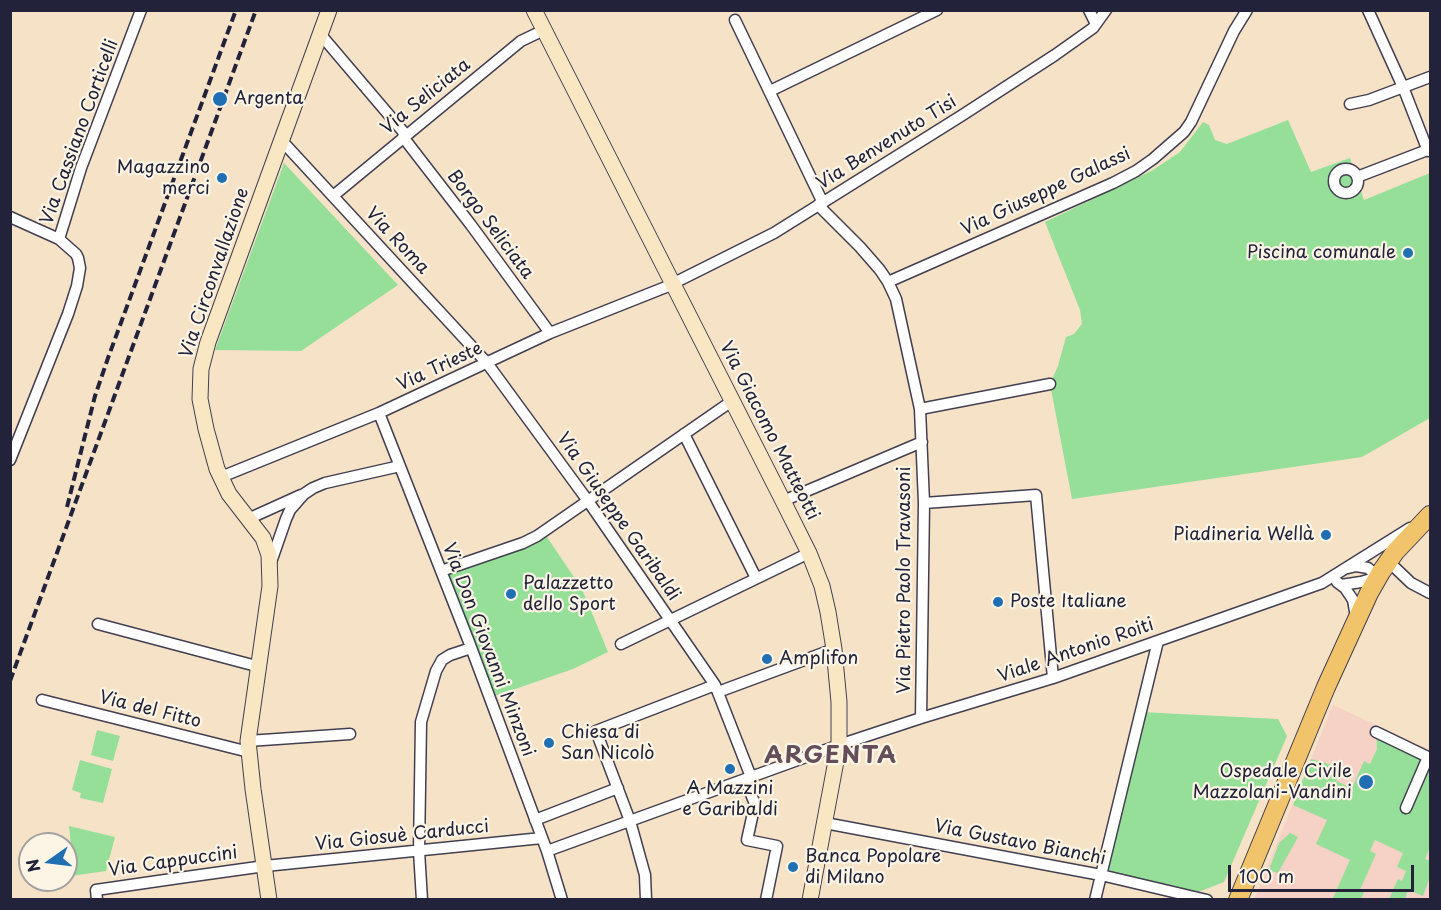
<!DOCTYPE html>
<meta charset="utf-8">
<style>
body{margin:0}
#map{position:relative;width:1441px;height:910px;overflow:hidden;background:#f6e2c7;font-family:"Playpen Sans",sans-serif}
canvas{display:block}
.frame{position:absolute;inset:0;border:12px solid #22223b;pointer-events:none}
.north{position:absolute;left:18px;top:832px;width:60px;height:60px;box-sizing:border-box;background:#fcf5e5;border:2px solid #a5a1a1;border-radius:50%;rotate:256deg;font-size:16px;font-weight:700;line-height:24px;text-align:center;color:#22223b}
.north::after{content:'';display:block;margin:auto;width:21px;height:27px;background:#1f6fb2;clip-path:polygon(50% 0,100% 100%,50% 72%,0 100%)}
.scale{position:absolute;left:1228px;top:865px;width:186px;height:27px;box-sizing:border-box;border:3px solid #22223b;border-top:0;padding-left:8px;font-size:18px;line-height:21px;white-space:nowrap;color:#22223b;-webkit-text-stroke:4px #fcf5e5;paint-order:stroke}
</style>
<div id="map">
<canvas width="1441" height="910"></canvas>
<div class="frame"></div>
<div class="north">N</div>
<div class="scale">100 m</div>
</div>
<script>
const context = document.querySelector('canvas').getContext('2d');
context.lineJoin = 'round';
function paint(path, color) {
  context.fillStyle = color;
  context.fill(path, 'evenodd');
}
function poly(rows) {
  const path = new Path2D();
  for (const r of rows) {
    if (r.length === 3) {
      path.moveTo(r[0] + r[2], r[1]);
      path.arc(r[0], r[1], r[2], 0, 2 * Math.PI);
      continue;
    }
    path.moveTo(r[0], r[1]);
    for (let i = 2; i < r.length; i += 2) path.lineTo(r[i], r[i + 1]);
  }
  return path;
}
function strokePath(path, color, width, dash) {
  context.strokeStyle = color;
  context.lineWidth = width;
  context.lineCap = dash ? 'butt' : 'round';
  context.setLineDash(dash || []);
  context.stroke(path);
}
function write(font, color, halo, rows, align = 'center') {
  context.font = font + ' "Playpen Sans",sans-serif';
  context.lineWidth = 4.5;
  context.setLineDash([]);
  context.textBaseline = 'middle';
  context.strokeStyle = halo;
  context.fillStyle = color;
  for (const [text, x, y, turn = 0] of rows) {
    context.save();
    context.translate(x, y);
    context.rotate((+turn || 0) * Math.PI / 180);
    context.textAlign = isNaN(turn) ? turn : align;
    if (halo) context.strokeText(text, 0, 0);
    context.fillText(text, 0, 0);
    context.restore();
  }
}
paint(poly([
 [1333,705,1430,750,1430,899,1254,900]
]), '#f6d1c5');
paint(poly([
 [1288,120,1311,172,1350,158,1364,200,1430,173,1430,418,1362,457,1072,499,1050,384,1058,366,1066,337,1074,334,1082,324,1080,310,1045,222,1153,170,1180,152,1203,122,1209,125,1215,140,1227,144],
 [284,163,398,285,301,351,215,350],
 [545,534,582,589,608,652,573,669,495,696,449,574],
 [1141,712,1278,719,1287,736,1224,882,1188,896,1101,875],
 [97,730,120,736,113,761,91,755],
 [1376,732,1430,758,1430,847,1425,859,1430,861,1430,877,1423,896,1408,890,1405,899,1389,899,1398,879,1402,881,1406,871,1397,867,1403,853,1375,840,1370,851,1376,854,1360,890,1364,892,1361,899,1335,900,1333,898,1350,860,1316,844,1327,820,1293,805,1311,759,1329,764,1341,769,1336,781,1352,788,1364,761,1370,764,1377,749],
 [80,760,112,769,103,803,80,798,81,793,72,790],
 [69,826,115,837,106,871,71,876,68,845,71,845],
 [1290,833,1298,837,1278,873,1269,870,1279,843]
]), '#96df99');
const street = poly([
 [1089,10,1096,24],
 [1368,10,1403,87,1428,151],
 [735,20,823,203],
 [321,35,406,135],
 [770,91,937,10],
 [1350,104,1369,100,1430,77],
 [403,137,471,225,550,333],
 [282,141,487,363,588,501,715,685,751,777],
 [1346,181,12],
 [1357,177,1430,149],
 [333,196,521,41,544,30],
 [818,205,860,247,880,270,888,282,896,299,920,409,924,503,921,718],
 [10,217,59,239,76,254,78,258,80,268,77,286,68,314,10,460],
 [59,239,81,168,141,10],
 [888,282,1113,183,1136,171,1153,159,1184,132,1191,122,1234,31,1247,10],
 [920,409,1050,384],
 [379,413,469,642,547,851,562,900],
 [684,434,756,578],
 [221,477,379,413,550,333,666,287,774,233,961,116,1055,55,1093,28,1106,10],
 [783,501,922,442],
 [924,503,1036,495,1053,678],
 [248,519,301,495],
 [1388,561,1411,583,1430,593],
 [271,562,286,519,290,510,304,494,313,488,325,483,400,466],
 [441,571,523,543,537,536,732,401],
 [1337,582,1345,588,1353,600,1356,617],
 [1341,585,1361,582,1378,577,1368,568,1356,566,1348,568],
 [98,624,260,667],
 [621,644,809,553],
 [718,692,834,649],
 [42,700,249,752],
 [1376,732,1430,758],
 [248,741,350,734],
 [745,779,755,804,747,840,777,846,766,900],
 [1406,808,1428,757],
 [535,820,618,788],
 [825,823,1101,875,1207,900],
 [547,851,839,745,921,718,1053,678,1322,583,1410,528],
 [97,900,96,890,179,878,265,866,542,838],
 [422,900,419,851,421,722,436,671,442,660,450,655,471,648],
 [646,900,645,875,630,821,596,731,715,685],
 [1095,900,1158,641]
]);
const secondary = poly([
 [534,10,783,501,809,553,822,586,828,612,834,649,839,702,839,745,810,900],
 [269,900,253,789,248,741,270,586,269,555,263,538,229,494,217,469,206,429,200,399,201,369,208,342,329,10]
]);
const primary = poly([
 [1238,900,1326,687,1369,593,1381,572,1395,552,1430,515]
]);
strokePath(street, '#423f50', 13);
strokePath(secondary, '#423f50', 17);
strokePath(primary, '#423f50', 20);
strokePath(street, '#fff', 10);
strokePath(secondary, '#f9e7c3', 15);
strokePath(primary, '#f1c36a', 18);
strokePath(poly([
 [67,507,95,396,108,358,236,10],
 [10,681,256,10]
]), '#22223b', 4, [9, 4.5]);
for (const [x, y, r, color] of [
 [220,99,8,"#1f6fb2"],
 [222,178,6,"#1f6fb2"],
 [1408,253,6,"#1f6fb2"],
 [1326,535,6,"#1f6fb2"],
 [511,594,6,"#1f6fb2"],
 [998,602,6,"#1f6fb2"],
 [767,659,6,"#1f6fb2"],
 [549,743,6,"#1f6fb2"],
 [730,769,6,"#1f6fb2"],
 [1366,782,8,"#1f6fb2"],
 [793,867,6,"#1f6fb2"]
]) {
  const dot = new Path2D();
  dot.arc(x, y, r, 0, 2 * Math.PI);
  context.fillStyle = color;
  context.fill(dot);
  strokePath(dot, '#fcf5e5', 2);
}
write('18px', '#22223b', '#fcf5e5', [
 ["Via Seliciata",426,97,-39],
 ["Via Cassiano Corticelli",80,132,-70],
 ["Via Benvenuto Tisi",887,143,-32],
 ["Via Giuseppe Galassi",1046,192,-25],
 ["Borgo Seliciata",490,225,53],
 ["Via Roma",397,241,47],
 ["Via Circonvallazione",215,273,-71],
 ["Via Trieste",440,367,-25],
 ["Via Giacomo Matteotti",769,431,63],
 ["Via Giuseppe Garibaldi",618,517,55],
 ["Via Pietro Paolo Travasoni",905,580,-90],
 ["Via Don Giovanni Minzoni",488,650,69],
 ["Viale Antonio Roiti",1076,651,-19],
 ["Via del Fitto",150,710,14],
 ["Via Giosuè Carducci",402,836,-6],
 ["Via Gustavo Bianchi",1020,843,11],
 ["Via Cappuccini",173,862,-8]
]);
write('18px', '#22223b', '#fcf5e5', [
 ["Argenta",234,99],
 ["Magazzino",210,168,"right"],
 ["merci",210,189,"right"],
 ["Piscina comunale",1396,253,"right"],
 ["Piadineria Wellà",1314,535,"right"],
 ["Palazzetto",523,584],
 ["dello Sport",523,605],
 ["Poste Italiane",1010,602],
 ["Amplifon",779,659],
 ["Chiesa di",561,733],
 ["San Nicolò",561,754],
 ["Ospedale Civile",1352,772,"right"],
 ["Mazzolani-Vandini",1352,793,"right"],
 ["A Mazzini",730,789,"center"],
 ["e Garibaldi",730,810,"center"],
 ["Banca Popolare",805,857],
 ["di Milano",805,878]
], 'left');
context.letterSpacing = '1.5px';
write('bold 24px', '#634e5a', '#fcf5e5', [
 ["ARGENTA",831,756]
]);
context.letterSpacing = '0px';
</script>
